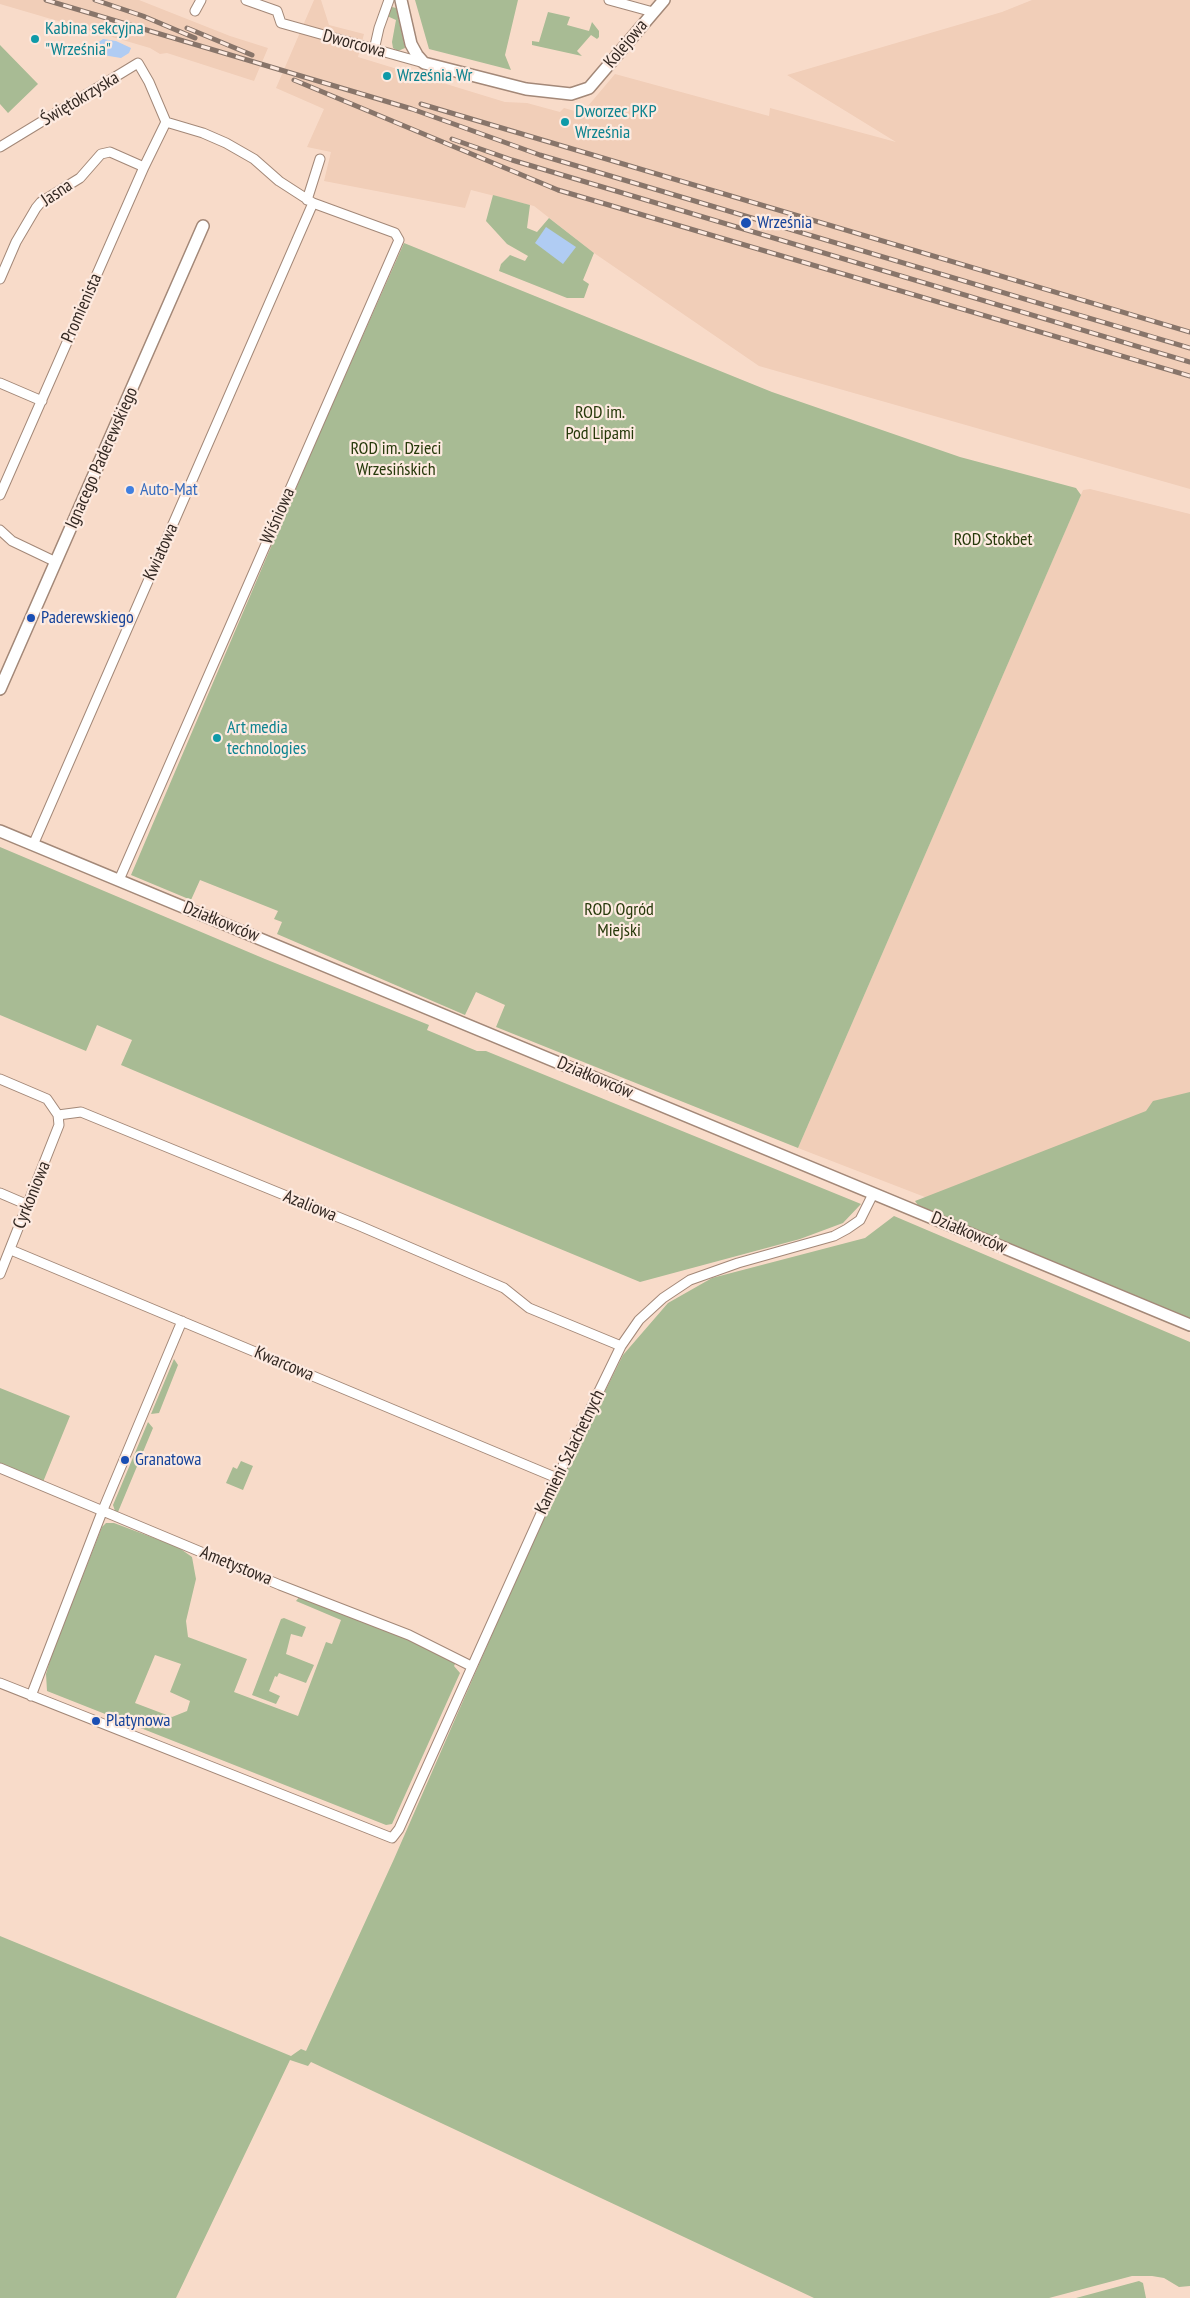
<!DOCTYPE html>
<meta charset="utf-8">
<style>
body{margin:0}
canvas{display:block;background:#f8dbc9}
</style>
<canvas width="1190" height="2298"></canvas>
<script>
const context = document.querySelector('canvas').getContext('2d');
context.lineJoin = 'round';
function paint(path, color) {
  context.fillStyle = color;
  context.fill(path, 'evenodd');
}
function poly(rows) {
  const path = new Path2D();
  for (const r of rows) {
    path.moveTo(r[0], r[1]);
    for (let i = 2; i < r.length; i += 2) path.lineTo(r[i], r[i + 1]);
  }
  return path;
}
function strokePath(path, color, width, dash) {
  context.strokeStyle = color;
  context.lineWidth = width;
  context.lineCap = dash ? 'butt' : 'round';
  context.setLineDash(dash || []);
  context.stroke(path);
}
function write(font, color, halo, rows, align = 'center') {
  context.font = font + ' "PT Sans Narrow",sans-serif';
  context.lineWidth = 4.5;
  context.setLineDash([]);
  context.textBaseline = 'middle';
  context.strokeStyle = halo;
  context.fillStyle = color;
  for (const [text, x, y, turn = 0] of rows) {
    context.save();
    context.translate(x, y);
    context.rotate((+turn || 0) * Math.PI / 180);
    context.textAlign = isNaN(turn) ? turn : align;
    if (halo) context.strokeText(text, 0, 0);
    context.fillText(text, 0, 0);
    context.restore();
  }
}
paint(poly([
 [0,0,139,0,230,36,268,48,254,81,167,53,160,54,150,48,0,4],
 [314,0,321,0,329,25,364,34,358,57,505,102,527,103,560,112,564,108,582,113,615,74,769,116,770,108,896,142,787,75,1002,12,1032,0,1190,0,1190,489,759,366,594,253,534,206,471,190,465,208,324,181,331,152,307,147,324,109,276,88],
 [1090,489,1190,514,1190,1101,930,1199,798,1148,1083,490]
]), '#f1ceb8');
paint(poly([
 [415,0,518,0,505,55,511,70,429,49],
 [392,7,396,8,405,48,398,51,393,48,392,42,396,20,387,16],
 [548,12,570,17,567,25,589,31,592,22,599,31,599,37,597,39,591,35,577,51,582,56,532,45,532,41,539,42],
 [0,45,38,84,8,113,0,104],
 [493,195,530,205,527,228,537,232,549,218,594,253,583,280,589,284,584,298,567,298,499,271,501,264,510,255,525,261,528,256,507,244,486,221],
 [404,243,772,392,960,457,1076,488,1081,495,798,1148,496,1027,505,1005,476,992,465,1015,277,934,282,922,274,919,278,911,200,880,191,900,131,875,317,439],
 [0,847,265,959,429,1025,427,1030,477,1051,486,1051,861,1204,843,1223,800,1239,640,1282,367,1169,121,1065,132,1040,97,1025,86,1051,0,1015],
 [1190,1092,1190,1319,920,1208,915,1201,1146,1111,1153,1101],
 [894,1216,1190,1342,1190,2286,1179,2287,1164,2278,1152,2276,1132,2276,1049,2298,814,2298,311,2062,308,2066,290,2060,176,2298,0,2298,0,1936,291,2056,301,2049,306,2051,394,1859,549,1504,623,1355,668,1303,712,1278,865,1238],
 [174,1359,178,1365,159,1413,151,1414],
 [0,1388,70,1416,43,1482,0,1463],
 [148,1422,153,1428,118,1512,115,1511,113,1505],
 [241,1461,253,1466,243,1490,226,1483,233,1467,237,1469],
 [106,1523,114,1523,178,1547,192,1557,196,1579,186,1621,188,1637,247,1659,234,1692,298,1716,326,1642,332,1644,341,1620,296,1601,300,1596,406,1636,456,1662,454,1666,460,1673,392,1824,386,1825,47,1691,46,1674,52,1654,102,1527],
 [155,1655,181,1664,170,1692,190,1701,187,1711,172,1717,135,1703],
 [284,1618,306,1627,302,1637,291,1634,286,1654,314,1665,306,1683,279,1673,277,1677,275,1676,269,1691,280,1696,276,1704,252,1695,281,1619],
 [1139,2281,1143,2283,1146,2298,1076,2298]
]), '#a8bb94');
paint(poly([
 [103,39,116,41,131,48,129,53,121,58,103,55,97,50,96,44],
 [546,227,576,247,563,264,535,243]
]), '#b0ccf3');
const minor = poly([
 [246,0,277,11,281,23,424,63],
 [609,0,653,12],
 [195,11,201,0],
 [374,50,379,28,389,0],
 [0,147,138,63,149,82,166,122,203,133,226,143,254,159,279,181,313,203,395,233,399,240,119,880],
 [307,200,320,159],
 [0,279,16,242,36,208,41,202,80,178,101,154,110,152,144,167],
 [0,383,42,401],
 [0,495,144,167,166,122],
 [0,530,12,541,56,562],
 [33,845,313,203],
 [0,1079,47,1099,58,1115,59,1125,0,1274],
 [58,1115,81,1112,360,1226,504,1288,529,1308,621,1346],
 [0,1193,28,1205],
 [11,1250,557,1478],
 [0,1468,280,1585,409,1635,471,1666],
 [0,1683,392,1838,399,1829,557,1478,621,1346,639,1320,663,1298,690,1280,738,1263,834,1236,847,1229,860,1220,873,1194],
 [31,1696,102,1512,182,1321]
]);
const tertiary = poly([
 [401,0,411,44,417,55,424,63,526,89,571,94,589,88,664,0],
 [0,689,203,226],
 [0,831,1190,1325]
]);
strokePath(minor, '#a38878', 11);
strokePath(tertiary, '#a38878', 14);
strokePath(minor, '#fff', 9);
strokePath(tertiary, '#fff', 11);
const rail = poly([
 [46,0,412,109,540,155,1190,348],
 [95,0,143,16,195,38],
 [187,28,252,55],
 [294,80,558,190,1190,376],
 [421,104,1190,332],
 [452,139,512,160,1190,362]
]);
strokePath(rail, '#88756a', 5);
strokePath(rail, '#fdeae0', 3, [9]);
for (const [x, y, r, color] of [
 [35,39,5,"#0f9aa8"],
 [387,76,5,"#0f9aa8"],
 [565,122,5,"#0f9aa8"],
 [746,223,6,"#1a4fb4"],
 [130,490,5,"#3f7fe0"],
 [31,618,5,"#1a4fb4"],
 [217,738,5,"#0f9aa8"],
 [125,1460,5,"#1a4fb4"],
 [96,1721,5,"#1a4fb4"]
]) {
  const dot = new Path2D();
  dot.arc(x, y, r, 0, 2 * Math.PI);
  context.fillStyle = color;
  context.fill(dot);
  strokePath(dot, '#fdeae0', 2);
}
write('18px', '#0d838f', '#fdeae0', [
 ["Kabina sekcyjna",45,29],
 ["\"Września\"",45,50],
 ["Września Wr",397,76],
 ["Dworzec PKP",575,112],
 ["Września",575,133],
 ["Art media",227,728],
 ["technologies",227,749]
], 'left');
write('18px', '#332822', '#fdeae0', [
 ["Dworcowa",354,44,15],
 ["Kolejowa",626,44,-50],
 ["Świętokrzyska",80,99,-31],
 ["Jasna",57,193,-34],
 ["Promienista",82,308,-66],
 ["Ignacego Paderewskiego",102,458,-66],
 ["Wiśniowa",278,516,-66],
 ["Kwiatowa",161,552,-66],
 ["Działkowców",221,922,22],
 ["Działkowców",595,1078,23],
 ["Cyrkoniowa",32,1195,-68],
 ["Azaliowa",310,1206,22],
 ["Działkowców",969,1233,23],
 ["Kwarcowa",284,1364,23],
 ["Kamieni Szlachetnych",570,1452,-64],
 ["Ametystowa",236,1566,22]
]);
write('18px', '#164399', '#fdeae0', [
 ["Września",757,223],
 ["Paderewskiego",41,618],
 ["Granatowa",135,1460],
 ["Platynowa",106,1721]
], 'left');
write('18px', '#273a0b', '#fdeae0', [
 ["ROD im.",600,413],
 ["Pod Lipami",600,434],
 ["ROD im. Dzieci",396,449],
 ["Wrzesińskich",396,470],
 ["ROD Stokbet",993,540],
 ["ROD Ogród",619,910],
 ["Miejski",619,931]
]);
write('18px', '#366cbe', '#fdeae0', [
 ["Auto-Mat",140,490]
], 'left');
</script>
